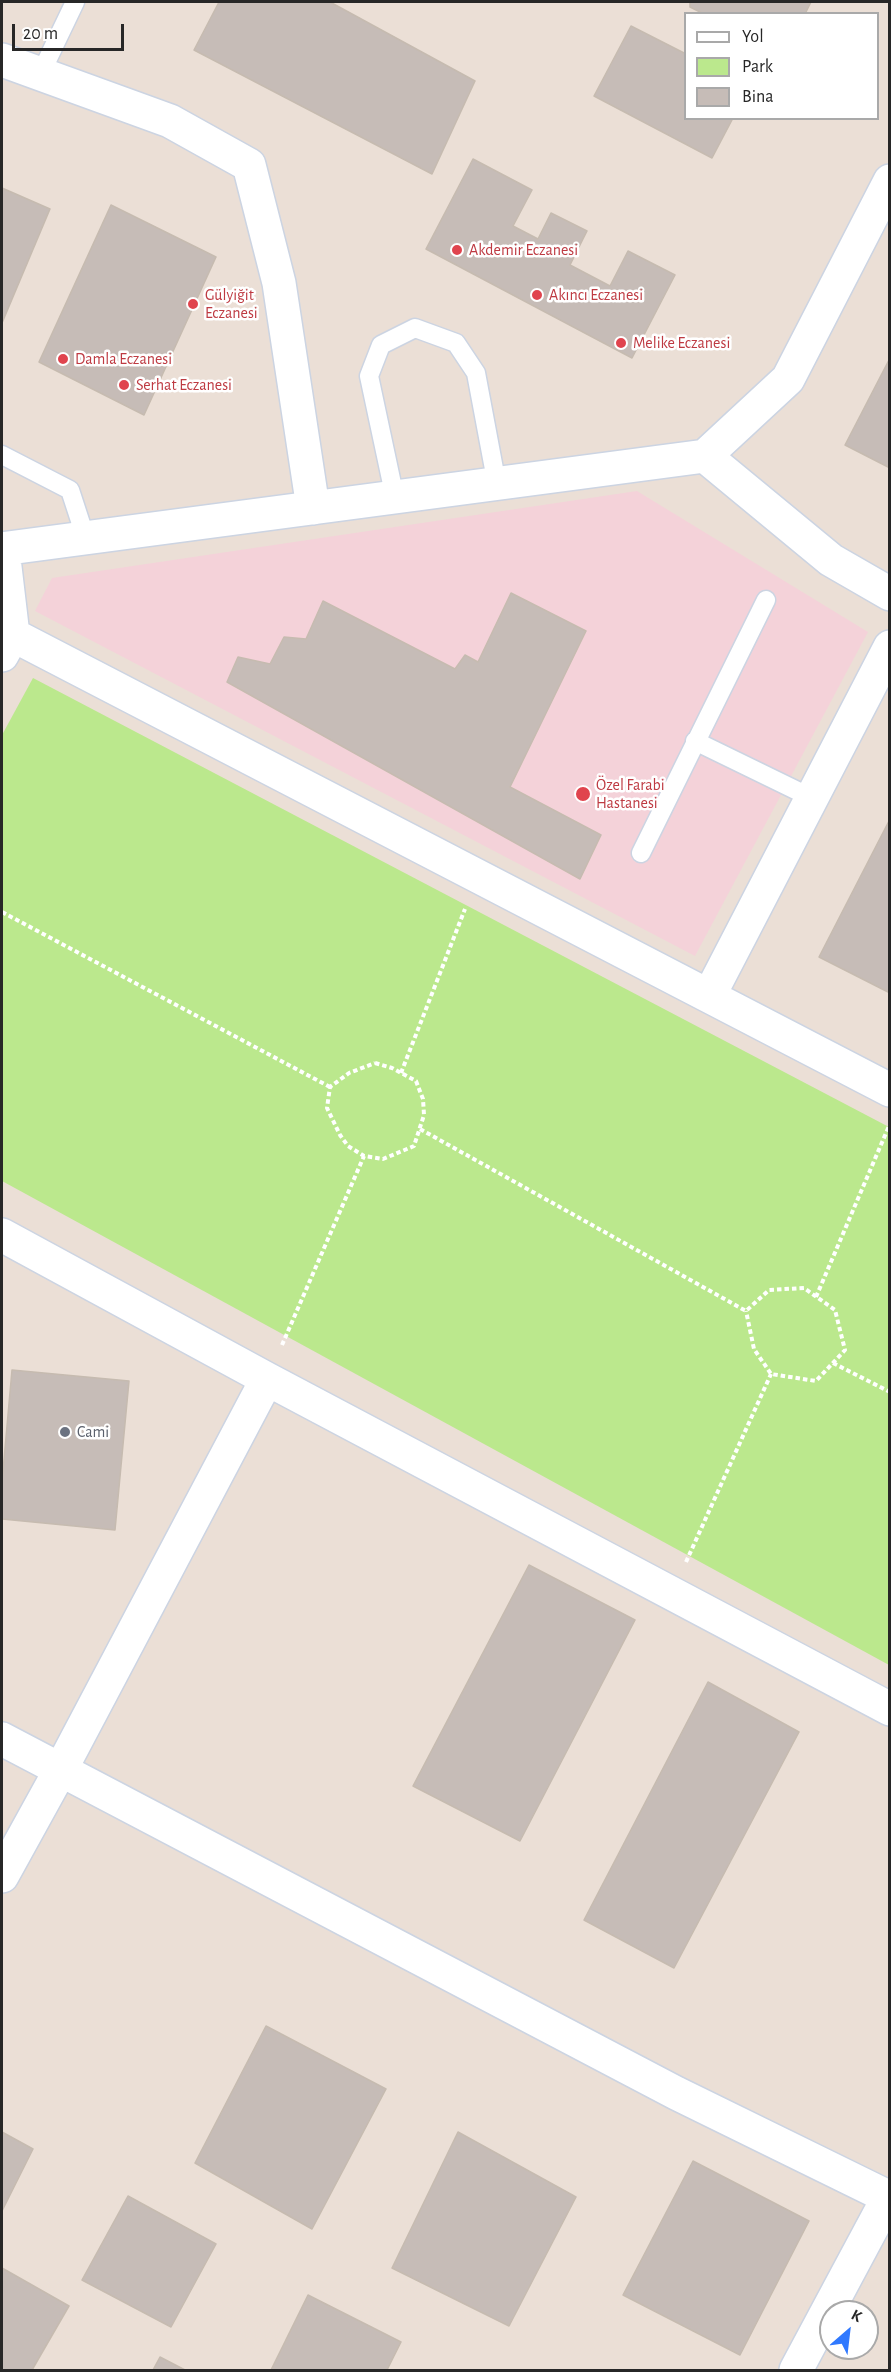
<!DOCTYPE html>
<meta charset="utf-8">
<style>
body{margin:0}
#map{position:relative;width:891px;height:2372px;overflow:hidden;background:#ebdfd6;font-family:"Alegreya Sans",sans-serif}
canvas{display:block}
.frame{position:absolute;inset:0;border:3px solid #272727;pointer-events:none}
.legend{position:absolute;left:684px;top:12px;width:195px;height:108px;box-sizing:border-box;background:#fff;border:2px solid #a9a9a9;margin:0;padding:8px 10px;list-style:none;font-size:18px;color:#272727}
.legend li{display:flex;align-items:center;gap:12px;height:30px}
.legend b{width:30px;border:2px solid #a9a9a9}
.north{position:absolute;left:819px;top:2300px;width:60px;height:60px;box-sizing:border-box;background:#fff;border:2px solid #a9a9a9;border-radius:50%;rotate:28deg;font-size:16px;font-weight:700;line-height:24px;text-align:center;color:#272727}
.north::after{content:'';display:block;margin:auto;width:21px;height:27px;background:#3079ff;clip-path:polygon(50% 0,100% 100%,50% 72%,0 100%)}
.scale{position:absolute;left:12px;top:24px;width:112px;height:27px;box-sizing:border-box;border:3px solid #272727;border-top:0;padding-left:8px;font-size:18px;line-height:21px;white-space:nowrap;color:#272727;-webkit-text-stroke:4px #fff;paint-order:stroke}
</style>
<div id="map">
<canvas width="891" height="2372"></canvas>
<div class="frame"></div>
<ul class="legend">
<li><b style="height:8px;background:#fff"></b>Yol</li>
<li><b style="height:16px;background:#bbe88d"></b>Park</li>
<li><b style="height:16px;background:#c6bcb7"></b>Bina</li>
</ul>
<div class="north">K</div>
<div class="scale">20 m</div>
</div>
<script>
const context = document.querySelector('canvas').getContext('2d');
context.lineJoin = 'round';
function paint(path, color) {
  context.fillStyle = color;
  context.fill(path, 'evenodd');
}
function poly(rows) {
  const path = new Path2D();
  for (const r of rows) {
    path.moveTo(r[0], r[1]);
    for (let i = 2; i < r.length; i += 2) path.lineTo(r[i], r[i + 1]);
  }
  return path;
}
function strokePath(path, color, width, dash) {
  context.strokeStyle = color;
  context.lineWidth = width;
  context.lineCap = dash ? 'butt' : 'round';
  context.setLineDash(dash || []);
  context.stroke(path);
}
function write(font, color, halo, rows, align = 'center') {
  context.font = font + ' "Alegreya Sans",sans-serif';
  context.lineWidth = 5;
  context.setLineDash([]);
  context.textBaseline = 'middle';
  context.strokeStyle = halo;
  context.fillStyle = color;
  for (const [text, x, y, turn = 0] of rows) {
    context.save();
    context.translate(x, y);
    context.rotate((+turn || 0) * Math.PI / 180);
    context.textAlign = isNaN(turn) ? turn : align;
    if (halo) context.strokeText(text, 0, 0);
    context.fillText(text, 0, 0);
    context.restore();
  }
}
paint(poly([
 [637,491,868,632,695,956,35,611,52,578]
]), '#f4d2d9');
paint(poly([
 [33,678,889,1127,889,1665,2,1181,2,735]
]), '#bbe88d');
const building = poly([
 [219,2,330,2,475,81,432,174,194,50,219,2],
 [690,2,811,2,805,14,704,14,690,7,690,2],
 [631,26,686,54,686,118,733,118,712,158,594,96,631,26],
 [473,159,532,190,513,226,538,239,551,213,587,231,570,265,610,286,628,251,675,275,632,358,426,249,473,159],
 [2,188,50,209,2,323,2,188],
 [111,205,216,257,144,415,39,362,111,205],
 [890,358,890,468,845,445,890,358],
 [511,593,586,631,510,787,601,835,580,879,227,682,238,657,270,664,284,637,306,639,323,601,455,669,465,655,478,662,511,593],
 [890,819,890,993,819,957,890,819],
 [12,1370,129,1381,115,1530,2,1519,2,1482,12,1370],
 [529,1565,635,1620,520,1841,413,1786,529,1565],
 [708,1682,799,1732,674,1968,584,1920,708,1682],
 [266,2026,386,2089,312,2229,195,2163,266,2026],
 [2,2132,33,2149,2,2211,2,2132],
 [458,2132,576,2197,509,2326,392,2268,458,2132],
 [693,2161,809,2221,740,2355,623,2295,693,2161],
 [128,2196,216,2244,171,2327,82,2280,128,2196],
 [2,2268,69,2306,32,2370,2,2370,2,2268],
 [308,2295,401,2342,387,2370,271,2370,308,2295],
 [160,2357,185,2370,153,2370,160,2357]
]);
paint(building, '#c6bcb7');
strokePath(building, '#c6bbb0', 1.5);
const service = poly([
 [41,73,75,2],
 [2,455,70,490,86,539],
 [395,498,369,376,381,345,415,328,456,343,476,373,497,485],
 [695,741,812,798],
 [641,853,766,600]
]);
const minor = poly([
 [2,60,170,121,249,165,279,283,313,508],
 [705,456,831,560,890,594],
 [2,549,705,456,788,379,890,181],
 [3,550,13,635],
 [2,655,13,635,890,1090],
 [709,996,890,647],
 [2,1235,267,1379,890,1709],
 [2,1739,676,2093,890,2198],
 [2,1876,61,1769,267,1379],
 [796,2370,888,2198]
]);
strokePath(service, '#ccd4e2', 21);
strokePath(minor, '#ccd4e2', 36);
strokePath(poly([
 [2,912,330,1087],
 [375,1063,392,1068,416,1081,423,1099,424,1115,414,1146,383,1159,364,1156,348,1146,340,1135,327,1108,330,1087,349,1073,375,1063],
 [401,1073,465,909],
 [420,1129,746,1311,769,1290,804,1288,835,1310,845,1350,816,1381,771,1374,754,1349,746,1311],
 [816,1297,889,1126],
 [282,1345,364,1156],
 [833,1363,890,1392],
 [686,1562,771,1374]
]), '#fff', 4, [4.5, 3]);
strokePath(service, '#fff', 18);
strokePath(minor, '#fff', 33);
for (const [x, y, r, color] of [
 [457,250,6,"#e0444e"],
 [537,295,6,"#e0444e"],
 [193,304,6,"#e0444e"],
 [621,343,6,"#e0444e"],
 [63,359,6,"#e0444e"],
 [124,385,6,"#e0444e"],
 [583,794,8,"#e0444e"],
 [65,1432,6,"#6b7280"]
]) {
  const dot = new Path2D();
  dot.arc(x, y, r, 0, 2 * Math.PI);
  context.fillStyle = color;
  context.fill(dot);
  strokePath(dot, '#fff', 2);
}
write('16px', '#be3a42', '#fff', [
 ["Akdemir Eczanesi",469,250],
 ["Gülyiğit",205,295],
 ["Eczanesi",205,313],
 ["Akıncı Eczanesi",549,295],
 ["Melike Eczanesi",633,343],
 ["Damla Eczanesi",75,359],
 ["Serhat Eczanesi",136,385],
 ["Özel Farabi",596,785],
 ["Hastanesi",596,803]
], 'left');
write('16px', '#5b616d', '#fff', [
 ["Cami",77,1432]
], 'left');
</script>
